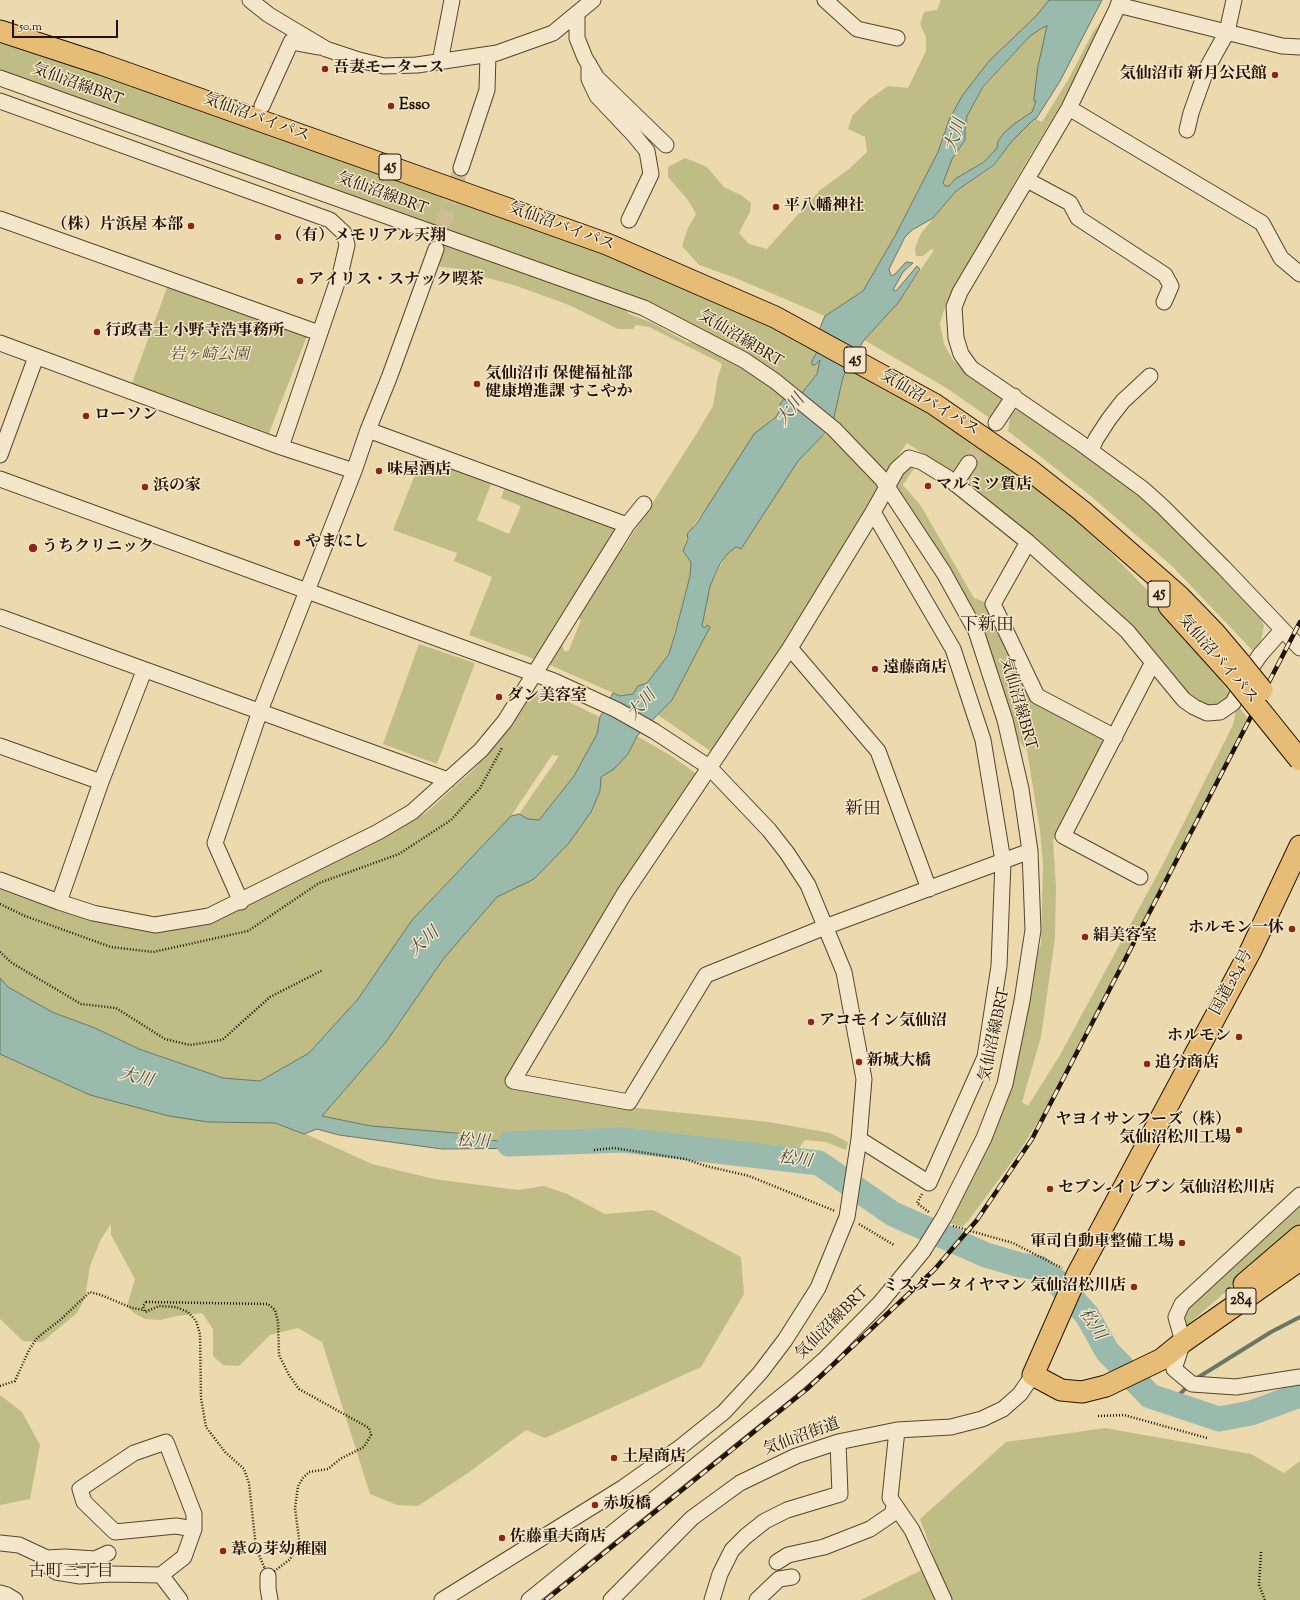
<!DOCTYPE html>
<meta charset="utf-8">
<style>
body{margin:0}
#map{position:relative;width:1300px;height:1600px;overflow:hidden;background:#edd9ae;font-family:"Sorts Mill Goudy",serif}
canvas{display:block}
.scale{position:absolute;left:12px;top:20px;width:106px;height:18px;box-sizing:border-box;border:2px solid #241200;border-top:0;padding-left:5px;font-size:12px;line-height:14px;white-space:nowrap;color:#241200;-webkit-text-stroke:3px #f3e6ca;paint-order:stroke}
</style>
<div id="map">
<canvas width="1300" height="1600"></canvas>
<div class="scale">50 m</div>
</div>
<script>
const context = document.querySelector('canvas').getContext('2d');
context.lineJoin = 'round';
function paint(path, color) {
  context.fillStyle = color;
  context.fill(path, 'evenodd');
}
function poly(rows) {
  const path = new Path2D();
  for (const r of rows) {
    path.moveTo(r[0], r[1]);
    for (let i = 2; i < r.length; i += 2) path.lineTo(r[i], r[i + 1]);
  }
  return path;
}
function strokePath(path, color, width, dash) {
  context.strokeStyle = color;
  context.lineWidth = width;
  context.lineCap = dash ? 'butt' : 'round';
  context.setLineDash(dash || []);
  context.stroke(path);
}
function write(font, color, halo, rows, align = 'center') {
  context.font = font + ' "Sorts Mill Goudy","Noto Serif JP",serif';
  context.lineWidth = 3;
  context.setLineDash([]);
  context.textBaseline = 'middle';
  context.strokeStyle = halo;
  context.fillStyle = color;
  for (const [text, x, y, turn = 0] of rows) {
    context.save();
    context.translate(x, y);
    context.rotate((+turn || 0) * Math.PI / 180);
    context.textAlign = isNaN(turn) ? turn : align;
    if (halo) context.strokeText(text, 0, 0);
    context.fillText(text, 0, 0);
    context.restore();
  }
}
paint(poly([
 [941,0,1049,0,1036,16,1014,38,949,120,938,152,895,236,863,291,825,316,733,277,699,265,682,246,688,228,696,214,688,200,668,177,668,167,685,158,707,167,724,187,741,195,751,203,750,212,739,233,749,244,767,249,820,190,849,169,867,152,865,137,848,129,852,116,868,100,888,86,908,88,926,51,926,37,920,24,924,12,937,10],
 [1105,18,1089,53,1062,103,1025,164,947,301,940,323,944,344,953,360,977,382,1001,398,1002,402,991,419,948,389,864,340,898,303,934,250,931,249,923,256,916,256,915,248,921,233,956,191,994,166,1012,141,1034,118,1042,122,1068,80,1093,32,1101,21],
 [1047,26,1034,98,1036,101,1032,112,998,140,997,148,984,162,955,179,949,186,945,186,943,183,952,159,965,140,965,130,967,116,984,87,1030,36,1042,28],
 [0,41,55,60,111,76,630,262,820,348,821,363,817,374,801,394,729,345,0,74],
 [451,242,621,303,629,314,653,323,687,342,709,344,745,366,785,398,776,417,770,421,693,526,685,544,685,555,689,558,691,562,690,576,669,654,647,683,638,686,633,694,620,696,548,664,559,643,562,645,565,652,569,650,581,620,576,615,617,547,623,549,697,433,713,406,718,376,722,365,719,362,649,327,636,325,633,329,618,329,569,305,514,285,472,274,461,269,442,267,436,264,441,246],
 [168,285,307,336,269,433,132,383],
 [849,365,930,412,1023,478,1066,511,1109,551,1153,596,1194,644,1229,692,1229,697,1219,706,1198,705,1059,561,1017,523,965,484,957,470,948,471,907,443,883,477,833,422,843,377],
 [1014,410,1022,411,1099,465,1135,493,1187,539,1261,618,1264,626,1261,641,1254,652,1172,566,1092,497,1008,431,1011,412],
 [829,432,879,484,824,585,712,752,658,715,672,700,710,627,705,628,702,626,710,586,727,554,736,547,741,549,798,461,816,441],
 [422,457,491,484,477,520,509,534,521,506,501,498,505,487,621,529,534,659,469,635,492,577,454,561,457,553,393,530],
 [907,463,917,464,903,485,921,506,974,598,988,603,1033,702,1102,738,1103,743,1053,840,1056,887,1055,938,1041,1037,1022,1102,1028,1106,1060,1055,1164,862,1233,725,1237,704,1248,719,1041,1117,1019,1152,969,1220,962,1227,947,1222,987,1140,1035,959,1041,944,1043,866,1040,830,1027,751,1018,740,997,674,891,488],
 [419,644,475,663,437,764,383,744],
 [542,689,600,717,597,734,574,776,539,820,528,819,519,814,559,756,552,755,511,816,412,920,358,999,309,1053,260,1081,223,1078,139,1049,95,1028,52,1012,8,987,0,978,0,884,161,930,276,891,369,846,427,812,474,769,513,722,529,693],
 [637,736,673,757,698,775,507,1081,512,1089,637,1108,769,1122,830,1133,848,1142,846,1150,826,1142,805,1140,799,1148,752,1146,701,1140,582,1132,501,1141,456,1133,371,1126,322,1116,386,1042,444,958,497,897,534,879,569,843,591,812,600,791,601,777,614,769,628,754],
 [0,1054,90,1095,208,1122,275,1123,308,1135,372,1164,434,1179,518,1190,544,1186,567,1194,605,1214,653,1210,741,1257,744,1294,701,1367,545,1438,526,1430,468,1473,418,1506,397,1505,370,1494,322,1342,298,1328,270,1335,239,1366,223,1365,213,1356,213,1329,202,1313,177,1316,160,1320,145,1319,134,1313,127,1306,135,1279,111,1235,111,1224,101,1239,90,1266,85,1298,77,1313,42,1342,23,1341,0,1319],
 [1300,1200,1300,1227,1184,1328,1181,1322,1190,1303],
 [0,1395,22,1412,40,1445,30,1499,0,1505],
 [1105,1428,1251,1454,1284,1473,1300,1461,1300,1600,861,1600,936,1563,920,1519,1006,1442]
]), '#bfbd85');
const water = poly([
 [1049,0,1102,0,1060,81,1036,119,1034,119,1012,141,994,165,956,191,933,218,912,230,905,237,889,269,891,276,895,274,906,262,913,263,903,272,893,290,896,291,917,266,920,269,898,303,864,340,849,365,843,377,833,422,829,429,798,461,741,549,736,547,727,554,720,564,710,586,702,626,705,628,707,625,710,627,672,700,637,736,628,754,614,769,601,777,600,791,591,812,569,843,534,879,497,897,444,958,386,1042,322,1116,371,1126,456,1133,489,1140,501,1141,542,1137,544,1148,442,1149,339,1135,317,1129,304,1134,275,1123,208,1122,169,1116,90,1095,0,1054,0,978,8,987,52,1012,95,1028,139,1049,223,1078,260,1081,309,1053,358,999,412,920,511,816,519,814,528,819,539,820,574,776,597,734,600,717,613,693,620,696,633,694,638,686,647,683,663,662,669,654,675,634,690,576,691,562,683,551,688,539,687,534,697,523,754,434,776,417,781,408,780,404,785,398,801,394,817,374,820,360,815,365,812,365,812,361,819,348,820,328,825,316,863,291,895,236,938,152,949,120,962,96,989,61,1036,16,1049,0],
 [1047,26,1038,66,1034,98,1034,101,1036,101,1032,112,1014,124,1004,133,998,141,997,148,984,162,955,179,949,186,945,186,943,183,952,159,965,140,965,130,967,116,983,87,1030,36,1042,28,1047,26]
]);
paint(water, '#99baac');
strokePath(water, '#6a7767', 1);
strokePath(poly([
 [1194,1380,1271,1332,1300,1317],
 [1171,1403,1189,1385]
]), '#6a7767', 4);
strokePath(poly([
 [509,1144,623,1140,819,1163,893,1214,986,1255,1020,1265,1039,1268,1056,1281,1087,1315,1107,1351,1150,1396,1219,1419,1251,1413,1300,1395]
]), '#99baac', 25);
strokePath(poly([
 [436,247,461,168],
 [969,463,996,423]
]), '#cfbb94', 15, [15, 8]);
const minor = poly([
 [250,0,269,15,326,49,359,60,384,66,417,65,497,53,553,33,593,0],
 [825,0,857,29,897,38],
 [1121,0,1069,108,960,292,954,307,956,338,961,354,971,368,1079,442,1143,489,1163,507,1224,568,1300,648],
 [1118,5,1282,46,1300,47],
 [577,14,577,38,585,58,597,78,666,145],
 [440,62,452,0],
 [589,64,589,79,597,96,634,135,647,151,651,174,629,220],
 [0,78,644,308,744,360,775,381,834,429,882,479,944,573,976,631,1005,720,1021,789,1030,851,1033,930,1022,1001,1005,1084,984,1138,944,1217],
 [0,101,330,220,344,233,347,245,341,271,281,447],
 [262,106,291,42,318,47],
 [1069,108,1262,223,1281,258,1300,274],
 [1187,130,1191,113,1207,68,1227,32,1234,0],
 [461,168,487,90,488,55],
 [1027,180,1070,203,1078,218,1165,275,1171,286,1164,302],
 [0,219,319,333],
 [0,343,281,447,354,471],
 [996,423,1014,396],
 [368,430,627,525],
 [1091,450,1096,439,1109,419,1123,401,1150,376],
 [0,455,36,357],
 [0,479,554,681,617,710,654,731,709,767,769,830,787,853,808,885,844,972,864,1079,859,1139,847,1217,818,1288,785,1340,760,1373,724,1412,678,1449,624,1487,442,1600],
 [955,484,969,463],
 [1028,542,993,604,1037,696,1115,737],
 [0,617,448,780],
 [790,648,878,751,929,889],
 [0,746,101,782],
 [1030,851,825,927,706,975,629,1102,513,1081,624,894,790,648,873,512,897,469,909,458,922,462,948,478,1028,542,1127,631,1184,700,1194,707,1207,713,1220,712,1233,703,1247,674,1260,655,1282,630],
 [1140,877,1063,836,1152,664],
 [0,880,59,902,93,913,155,925,209,916,378,832,412,812,481,750,505,721,627,525,644,504],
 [59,902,101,782,144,671],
 [241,902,215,843,260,711,354,471,368,430,389,378,436,249],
 [859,1139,929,1183,985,1057,999,966,1003,861,983,740,953,649,873,512],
 [1300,1195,1182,1304,1176,1317,1183,1342,1174,1369,1192,1384,1236,1387,1300,1377],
 [897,1430,890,1498,912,1530,944,1600],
 [0,1543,19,1545,47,1558],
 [108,1553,95,1559,65,1557,47,1558,45,1564,56,1572,80,1576,111,1574,161,1575],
 [777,1562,788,1555,824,1547,870,1529,892,1514,894,1507],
 [268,1576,268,1588,270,1600],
 [0,1593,7,1595,15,1600],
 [180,1600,161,1575,184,1557,194,1529,194,1514,166,1442,134,1453,80,1489,84,1502,115,1532,176,1526,194,1529],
 [529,1600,798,1383,826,1358,880,1303,923,1251],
 [611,1600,692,1518,740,1483,796,1456,838,1442,897,1430,951,1427,982,1419,1003,1409,1020,1394,1033,1375],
 [712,1600,720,1574,732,1550,746,1536,765,1521,787,1510,840,1494,838,1442],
 [757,1600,779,1579,792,1577]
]);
const highway = poly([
 [0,31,101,64,607,244,775,317,934,404,1031,471,1082,511,1180,597,1214,632,1241,664],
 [1169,606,1234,678],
 [1300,846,1251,950,1077,1275,1033,1375,1061,1390,1082,1392,1106,1386,1162,1359,1183,1342,1300,1260],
 [1244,1284,1300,1236]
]);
strokePath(minor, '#56442c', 17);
strokePath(highway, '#241200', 23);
strokePath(poly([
 [0,904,25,916,111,947,153,952,248,931,319,883,399,854,451,820,480,788,502,748],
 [0,952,12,963,81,1004,116,1008,165,1039,190,1045,222,1040,270,997,323,970],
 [594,1150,614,1148,685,1159,706,1166,749,1176,835,1211],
 [922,1194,917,1203,930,1213],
 [859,1224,894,1245],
 [953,1226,1013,1243,1062,1268],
 [146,1302,268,1304,275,1310,278,1322,279,1355,289,1375,299,1389,369,1428,371,1435,364,1447,340,1459,328,1469,309,1472,303,1478,298,1486,295,1508,299,1539,296,1551,289,1560,268,1576,256,1548,249,1483,244,1469,225,1452,206,1427,201,1398,200,1334,196,1321,188,1312,176,1307,159,1306,145,1312,143,1306,146,1302],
 [0,1386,15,1381,29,1350,37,1338,60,1320,90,1292,101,1295,132,1308,144,1310],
 [1098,1416,1124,1415,1207,1438],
 [1261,1552,1259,1585,1265,1600]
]), '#241200', 2.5, [1, 2]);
strokePath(minor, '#f3e6ca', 15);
strokePath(highway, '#e6bc77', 21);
const rail = poly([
 [546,1600,807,1389,934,1270,977,1220,1032,1139,1300,622]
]);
strokePath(rail, '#241200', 4.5);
strokePath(rail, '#f3e6ca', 3, [9]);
const minorBridge = poly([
 [923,1251,944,1217]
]);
const highwayBridge = poly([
 [1241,664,1262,690],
 [1234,678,1300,760]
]);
strokePath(minorBridge, '#56442c', 17, []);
strokePath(highwayBridge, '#241200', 23, []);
strokePath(minorBridge, '#f3e6ca', 15);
strokePath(highwayBridge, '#e6bc77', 21);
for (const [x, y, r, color] of [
 [325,69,4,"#8f2418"],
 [1275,75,4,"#8f2418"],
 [391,106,4,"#8f2418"],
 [776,207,4,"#8f2418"],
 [191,226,4,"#8f2418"],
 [278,237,4,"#8f2418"],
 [300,281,4,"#8f2418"],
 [97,332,4,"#8f2418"],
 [477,384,4,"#8f2418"],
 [86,416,4,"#8f2418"],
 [379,471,4,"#8f2418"],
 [928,486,4,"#8f2418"],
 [145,487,4,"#8f2418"],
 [297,543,4,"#8f2418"],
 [33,548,5,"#8f2418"],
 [875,669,4,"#8f2418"],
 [499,697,4,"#8f2418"],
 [1292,929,4,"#8f2418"],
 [1085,937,4,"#8f2418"],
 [811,1022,4,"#8f2418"],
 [1239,1037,4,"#8f2418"],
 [859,1062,4,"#8f2418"],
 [1147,1064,4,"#8f2418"],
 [1239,1130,4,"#8f2418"],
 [1050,1189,4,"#8f2418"],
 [1182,1243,4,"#8f2418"],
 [1134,1287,4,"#8f2418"],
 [614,1458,4,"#8f2418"],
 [595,1505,4,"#8f2418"],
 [502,1538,4,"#8f2418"],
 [223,1551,4,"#8f2418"]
]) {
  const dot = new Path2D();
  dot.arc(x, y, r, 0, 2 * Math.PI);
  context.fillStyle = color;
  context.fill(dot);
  strokePath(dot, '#f3e6ca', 1.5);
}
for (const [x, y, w] of [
 [390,167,22],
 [855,360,22],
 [1159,594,22],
 [1241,1301,30]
]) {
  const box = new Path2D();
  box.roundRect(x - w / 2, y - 13, w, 26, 3);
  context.fillStyle = '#f3e6ca';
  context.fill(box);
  strokePath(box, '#241200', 1);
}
write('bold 15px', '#241200', null, [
 ["45",390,167],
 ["45",855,360],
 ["45",1159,594],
 ["284",1241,1301]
]);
write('bold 16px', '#241200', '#f3e6ca', [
 ["吾妻モータース",333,69],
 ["気仙沼市 新月公民館",1267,75,"right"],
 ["Esso",399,106],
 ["平八幡神社",784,207],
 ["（株）片浜屋 本部",183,226,"right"],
 ["（有）メモリアル天翔",286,237],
 ["アイリス・スナック喫茶",308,281],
 ["行政書士 小野寺浩事務所",105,332],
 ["気仙沼市 保健福祉部",485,375],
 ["健康増進課 すこやか",485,393],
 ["ローソン",94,416],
 ["味屋酒店",387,471],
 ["マルミツ質店",936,486],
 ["浜の家",153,487],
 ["やまにし",305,543],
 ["うちクリニック",42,548],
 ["遠藤商店",883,669],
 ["ダン美容室",507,697],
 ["ホルモン一休",1284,929,"right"],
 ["絹美容室",1093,937],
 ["アコモイン気仙沼",819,1022],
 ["ホルモン",1231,1037,"right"],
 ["新城大橋",867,1062],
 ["追分商店",1155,1064],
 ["ヤヨイサンフーズ（株）",1231,1121,"right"],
 ["気仙沼松川工場",1231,1139,"right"],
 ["セブン-イレブン 気仙沼松川店",1058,1189],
 ["軍司自動車整備工場",1174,1243,"right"],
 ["ミスタータイヤマン 気仙沼松川店",1126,1287,"right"],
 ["土屋商店",622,1458],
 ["赤坂橋",603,1505],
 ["佐藤重夫商店",510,1538],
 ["葦の芽幼稚園",231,1551]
], 'left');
write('16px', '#241200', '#f3e6ca', [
 ["気仙沼線BRT",77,86,20],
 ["気仙沼バイパス",256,119,20],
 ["気仙沼線BRT",382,195,20],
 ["気仙沼バイパス",561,228,20],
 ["気仙沼線BRT",740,340,31],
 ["気仙沼バイパス",929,404,31],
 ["気仙沼バイパス",1217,660,49],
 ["気仙沼線BRT",1017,704,74],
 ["国道284号",1233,983,-62],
 ["気仙沼線BRT",996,1035,-78],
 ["気仙沼線BRT",833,1324,-45],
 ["気仙沼街道",802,1438,-20]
]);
write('italic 16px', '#5a4e2f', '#f3e6ca', [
 ["岩ヶ崎公園",209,356]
]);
write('italic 17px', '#4d4d3c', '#f3e6ca', [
 ["大川",957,136,-72],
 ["大川",792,411,-53],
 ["大川",643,706,-48],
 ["大川",425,943,-42],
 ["大川",136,1079,14],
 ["松川",473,1143,3],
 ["松川",795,1161,8],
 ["松川",1091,1325,57]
]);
write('17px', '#241200', '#f3e6ca', [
 ["古町三丁目",71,1573]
]);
write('18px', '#241200', '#f3e6ca', [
 ["下新田",987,627],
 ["新田",863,811]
]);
</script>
